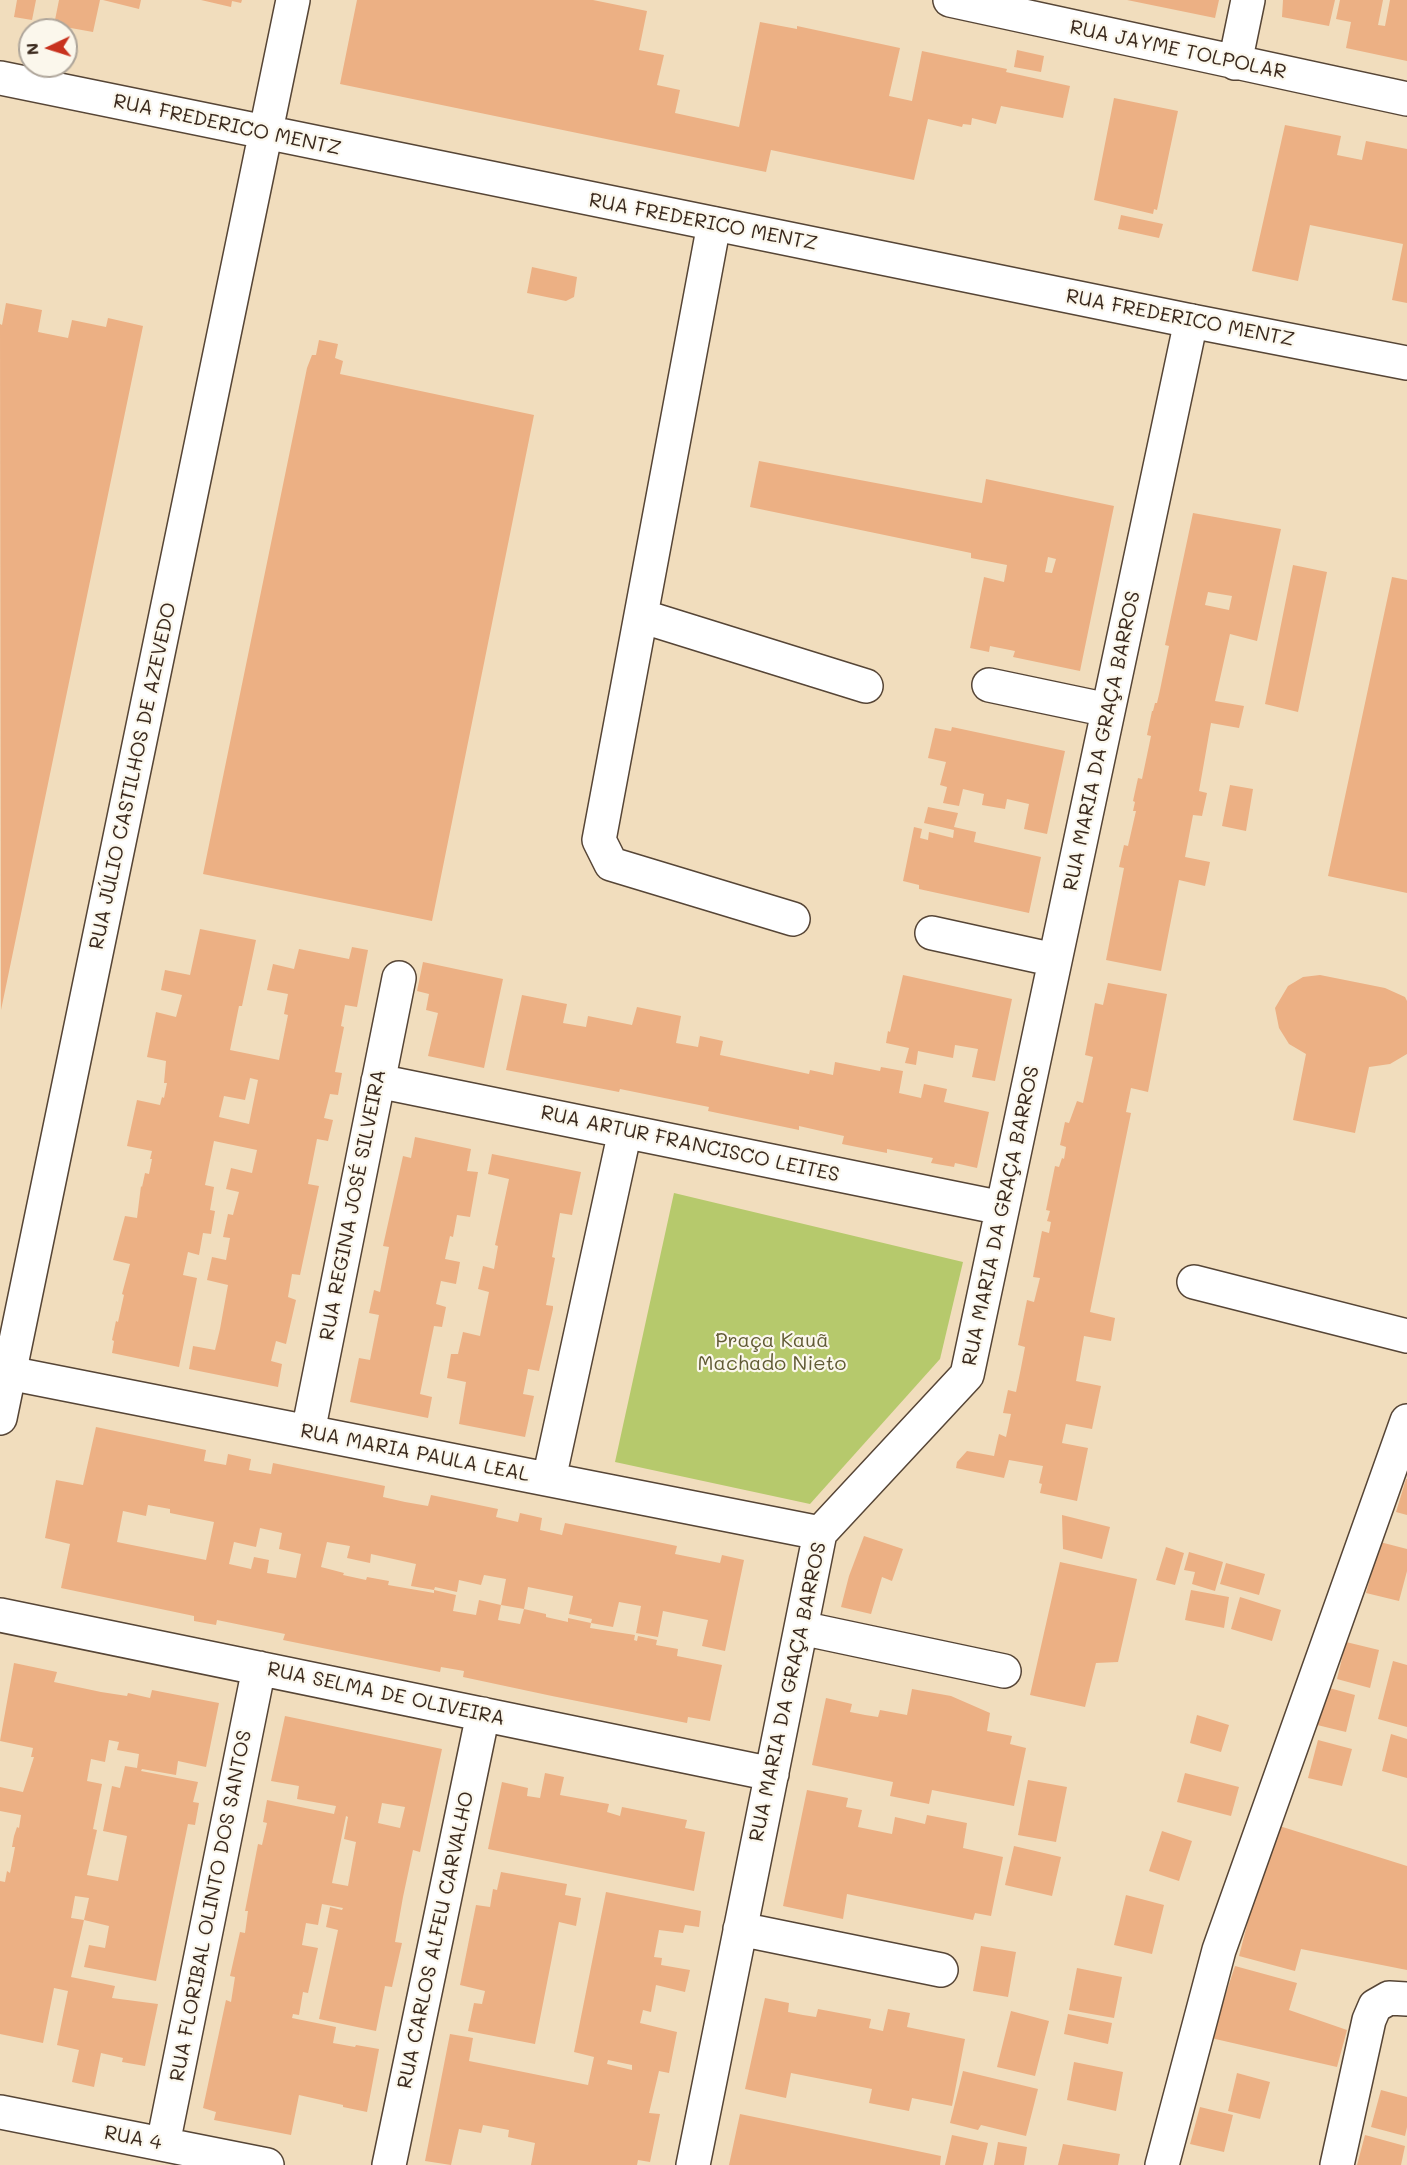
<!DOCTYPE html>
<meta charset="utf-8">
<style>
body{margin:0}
#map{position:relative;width:1407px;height:2165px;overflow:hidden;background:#f1ddbd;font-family:Mali,sans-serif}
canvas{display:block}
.north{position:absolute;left:18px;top:18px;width:60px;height:60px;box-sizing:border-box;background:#fbf7ec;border:2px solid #aea59a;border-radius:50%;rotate:266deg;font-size:16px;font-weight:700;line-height:24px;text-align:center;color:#3b2a1e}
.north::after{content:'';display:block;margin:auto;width:21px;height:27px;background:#c8321e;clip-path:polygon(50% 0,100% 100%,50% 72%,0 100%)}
</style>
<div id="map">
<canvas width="1407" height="2165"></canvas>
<div class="north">N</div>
</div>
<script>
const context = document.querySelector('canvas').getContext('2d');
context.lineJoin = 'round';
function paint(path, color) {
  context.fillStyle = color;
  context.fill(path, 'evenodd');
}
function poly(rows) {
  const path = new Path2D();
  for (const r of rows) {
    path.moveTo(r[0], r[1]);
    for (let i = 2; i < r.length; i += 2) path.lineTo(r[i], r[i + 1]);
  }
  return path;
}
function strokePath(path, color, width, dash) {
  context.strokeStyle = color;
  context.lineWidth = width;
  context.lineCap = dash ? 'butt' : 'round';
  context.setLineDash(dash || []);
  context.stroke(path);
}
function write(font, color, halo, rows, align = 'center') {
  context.font = font + ' Mali,sans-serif';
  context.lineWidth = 4.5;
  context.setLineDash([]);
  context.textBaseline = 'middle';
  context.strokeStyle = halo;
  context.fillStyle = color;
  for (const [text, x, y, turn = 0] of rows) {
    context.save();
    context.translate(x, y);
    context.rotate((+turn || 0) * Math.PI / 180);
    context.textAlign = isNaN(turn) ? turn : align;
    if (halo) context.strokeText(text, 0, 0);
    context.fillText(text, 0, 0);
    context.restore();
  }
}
paint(poly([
 [674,1193,963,1262,940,1359,810,1504,615,1462]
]), '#b6c96c');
paint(poly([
 [17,0,36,0,32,20,14,17],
 [59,0,100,0,93,32,54,25],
 [103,0,141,0,139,9],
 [201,0,242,0,241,3,232,1,231,7],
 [357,0,593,0,647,11,639,50,664,55,657,85,680,90,675,113,739,127,760,22,797,29,797,26,900,48,889,96,912,101,922,51,1007,69,1006,72,1070,86,1063,118,1001,106,996,124,972,118,971,125,963,124,962,127,928,119,914,180,771,150,766,172,340,84],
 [1127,0,1219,0,1215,18],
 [1283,0,1335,0,1329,26,1282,17],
 [1340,0,1383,0,1378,25,1385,26,1390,0,1407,0,1407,61,1346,48,1351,22,1336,19],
 [1017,50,1044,56,1041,72,1014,67],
 [1114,98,1178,111,1157,210,1154,209,1153,214,1094,200],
 [1285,125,1341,136,1337,155,1362,160,1366,141,1407,149,1407,303,1392,300,1403,244,1310,225,1298,281,1252,271],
 [1121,215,1163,224,1159,238,1118,229],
 [532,267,577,277,574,297,566,301,527,293],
 [6,303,42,310,38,332,68,338,72,320,106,327,108,318,143,326,1,1010,0,324,2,325],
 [319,340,338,344,335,358,343,361,340,374,534,415,432,921,203,874,307,368,312,355,316,355],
 [759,461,982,503,986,479,1114,506,1080,671,1013,657,1015,651,990,646,989,652,970,648,984,577,1004,582,1007,565,971,558,971,553,750,507],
 [1048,557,1056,559,1052,573,1045,572],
 [1193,513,1281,529,1257,641,1230,634,1215,701,1244,706,1239,728,1211,723,1199,791,1207,793,1202,816,1193,815,1185,857,1210,862,1205,886,1179,880,1161,971,1106,960,1124,868,1119,867,1124,845,1128,846,1136,811,1133,811,1135,802,1133,801,1138,778,1142,779,1151,736,1147,735,1152,711,1153,711,1155,703,1157,703,1160,690,1169,646,1165,645],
 [1208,592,1232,596,1229,610,1205,605],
 [1293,565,1327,572,1298,712,1265,704],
 [1392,577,1407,580,1407,893,1328,876],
 [952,727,1065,751,1047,834,1024,829,1029,804,1007,799,1005,809,982,805,984,794,963,789,959,806,943,803,947,787,940,785,946,762,928,758,935,728,951,731],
 [1230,785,1253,789,1246,831,1222,826],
 [928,807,958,813,954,827,976,832,974,842,1041,857,1029,913,919,889,919,885,903,881,914,827,922,829,920,838,928,840,929,832,953,838,954,830,924,823],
 [200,929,256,940,242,1006,239,1006,230,1050,279,1060,288,1015,284,1014,288,994,267,990,273,964,294,969,299,949,349,959,352,947,368,950,357,1007,345,1005,341,1026,344,1027,335,1072,342,1073,338,1095,330,1094,324,1118,333,1120,328,1141,317,1139,308,1184,319,1186,300,1275,292,1274,288,1297,296,1300,286,1344,276,1341,271,1361,282,1364,278,1387,189,1369,193,1346,215,1350,220,1329,228,1285,207,1280,212,1257,226,1260,230,1238,223,1237,228,1214,233,1215,239,1192,226,1189,231,1168,252,1173,257,1150,214,1141,205,1185,214,1187,210,1210,215,1211,211,1234,203,1233,199,1255,188,1252,183,1275,197,1278,179,1367,112,1353,114,1341,112,1340,116,1321,118,1322,124,1295,122,1294,130,1264,113,1260,125,1216,137,1218,141,1186,142,1187,145,1173,149,1174,152,1159,150,1159,152,1151,127,1146,137,1100,160,1105,162,1097,164,1098,167,1083,164,1083,166,1061,147,1057,156,1012,176,1017,182,995,161,990,165,970,190,975],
 [250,1078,258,1080,249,1124,219,1117,224,1096,245,1100],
 [423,962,503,979,484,1068,428,1056,438,1013,426,1010,429,994,417,991],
 [903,975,1012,999,995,1081,972,1077,978,1049,955,1045,953,1058,918,1051,916,1065,905,1063,909,1048,886,1043,888,1031,890,1032],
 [1320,975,1385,988,1405,997,1407,1001,1407,1054,1390,1064,1369,1067,1355,1133,1293,1120,1306,1054,1289,1044,1279,1028,1275,1008,1288,986,1303,977],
 [1108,983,1167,994,1148,1092,1131,1088,1126,1112,1131,1113,1090,1312,1115,1318,1111,1341,1084,1336,1076,1381,1101,1386,1092,1429,1066,1424,1062,1443,1088,1448,1077,1501,1040,1493,1042,1484,1039,1483,1043,1466,1009,1460,1004,1478,956,1468,957,1462,967,1451,994,1456,999,1434,1006,1437,1011,1414,1003,1413,1008,1390,1016,1392,1021,1368,1025,1347,1018,1345,1027,1300,1034,1302,1040,1278,1033,1277,1042,1231,1049,1233,1051,1222,1047,1221,1050,1211,1046,1210,1055,1166,1059,1167,1062,1158,1064,1159,1066,1147,1060,1145,1065,1122,1069,1123,1077,1101,1083,1103,1093,1057,1085,1055,1095,1003,1103,1005],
 [522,995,567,1004,563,1023,586,1027,588,1016,632,1025,637,1007,681,1016,676,1043,698,1047,700,1036,723,1041,720,1055,809,1074,810,1070,833,1075,835,1062,880,1071,881,1067,903,1071,899,1093,921,1098,924,1084,947,1089,944,1102,989,1112,977,1168,955,1163,954,1167,931,1163,933,1158,887,1149,887,1153,842,1144,844,1136,821,1131,799,1126,799,1130,708,1111,709,1107,620,1089,619,1092,506,1070],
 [415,1137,471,1149,467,1171,478,1172,470,1217,457,1215,453,1237,450,1236,445,1259,460,1262,456,1284,441,1281,436,1304,446,1307,442,1327,434,1326,420,1394,432,1397,428,1418,350,1402,359,1358,370,1360,379,1315,369,1313,374,1290,380,1292,389,1247,383,1246,403,1156,411,1158],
 [492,1154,581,1172,572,1215,560,1213,552,1257,555,1258,546,1305,553,1306,553,1309,539,1371,528,1369,523,1394,534,1396,525,1437,459,1424,466,1382,447,1378,451,1354,458,1354,463,1332,480,1336,489,1292,478,1289,483,1266,494,1269,498,1246,495,1245,509,1179,488,1174],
 [96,1427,206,1450,204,1461,226,1465,228,1454,251,1459,249,1470,271,1474,273,1463,385,1486,383,1497,405,1502,428,1506,431,1495,498,1509,496,1517,518,1522,520,1513,542,1518,540,1530,562,1535,565,1523,677,1546,675,1554,720,1563,722,1555,744,1560,725,1651,702,1646,708,1620,663,1611,658,1637,636,1633,641,1606,619,1602,613,1627,591,1623,592,1619,569,1614,573,1596,528,1587,524,1609,501,1605,506,1579,484,1575,481,1585,459,1580,457,1592,435,1587,434,1590,411,1586,416,1564,371,1554,370,1563,347,1558,350,1546,327,1542,321,1567,344,1573,343,1575,366,1580,367,1577,389,1581,388,1585,434,1593,434,1590,456,1595,453,1611,476,1615,479,1600,501,1605,498,1620,520,1624,524,1609,546,1614,546,1617,568,1622,568,1618,591,1623,590,1628,635,1635,634,1640,637,1641,638,1636,657,1640,656,1645,678,1649,677,1656,722,1665,710,1721,688,1717,687,1723,552,1696,463,1677,464,1671,441,1667,440,1672,283,1640,285,1634,217,1620,216,1625,194,1621,194,1616,61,1588,70,1544,45,1538,56,1480,83,1485],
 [148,1505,170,1509,170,1513,214,1522,206,1560,117,1542,123,1511,146,1516],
 [260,1528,282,1533,279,1549,301,1554,296,1578,267,1573,269,1560,254,1557,251,1569,229,1564,234,1542,256,1547],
 [1406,1479,1407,1479,1407,1515,1396,1512],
 [1062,1515,1110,1527,1102,1559,1063,1549],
 [864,1536,903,1549,892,1581,882,1577,871,1614,841,1607,849,1576],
 [1380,1542,1407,1549,1407,1571,1399,1601,1366,1593],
 [1166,1547,1184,1553,1175,1585,1156,1580],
 [1189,1552,1223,1562,1215,1591,1192,1584,1195,1572,1184,1570],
 [1060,1562,1137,1579,1118,1662,1096,1663,1085,1707,1030,1695],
 [1226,1563,1265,1574,1259,1595,1220,1584],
 [1191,1590,1229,1597,1224,1628,1185,1620],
 [1240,1597,1281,1610,1272,1641,1231,1629],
 [1346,1642,1379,1650,1370,1688,1337,1679],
 [1393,1661,1407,1665,1407,1727,1378,1719],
 [14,1663,57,1672,54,1682,101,1692,127,1696,128,1693,150,1698,152,1690,219,1703,206,1767,178,1761,176,1775,142,1769,141,1771,198,1782,193,1802,199,1803,195,1825,188,1824,156,1981,84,1967,89,1945,105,1948,109,1926,84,1920,89,1898,75,1896,71,1918,84,1920,71,1977,115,1986,112,1998,158,2004,145,2066,122,2062,123,2058,101,2053,94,2087,72,2082,79,2050,57,2045,68,1991,54,1988,43,2043,0,2034,0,1881,5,1882,7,1871,10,1873,15,1847,12,1847,14,1836,17,1827,19,1828,21,1815,0,1811,0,1787,23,1792,34,1757,31,1757,33,1748,0,1741],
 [109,1740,119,1742,117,1750,139,1754,137,1768,125,1766,120,1788,112,1786,103,1831,127,1836,118,1881,87,1875,97,1830,93,1829,102,1784,87,1781,91,1759,105,1762],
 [1322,1686,1355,1695,1346,1732,1313,1724],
 [912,1689,951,1696,990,1713,987,1731,1012,1736,1010,1744,1026,1748,1014,1806,932,1790,929,1804,890,1796,893,1782,812,1765,826,1698,852,1704,850,1712,865,1715,878,1717,880,1710,907,1715],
 [1197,1715,1229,1725,1221,1752,1190,1743],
 [285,1716,442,1749,420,1852,413,1850,403,1897,395,1942,402,1943,392,1987,385,1986,376,2031,319,2019,338,1930,326,1927,330,1907,342,1910,343,1908,322,1904,318,1925,306,1923,302,1945,318,1948,308,1993,303,1992,299,2015,293,2014,292,2018,336,2027,333,2043,355,2047,356,2045,379,2049,367,2112,343,2107,343,2105,299,2095,291,2135,214,2120,216,2112,203,2108,226,2000,231,2002,235,1977,230,1976,240,1932,245,1933,248,1911,245,1911,258,1844,262,1845,267,1823,263,1822,267,1800,334,1814,336,1806,297,1799,299,1786,271,1781],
 [382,1803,405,1807,400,1828,378,1823],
 [346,1816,348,1817,344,1839,356,1842,348,1886,332,1883],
 [1391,1734,1407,1739,1407,1778,1382,1771],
 [1318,1740,1352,1749,1342,1786,1308,1778],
 [545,1773,564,1777,560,1795,609,1804,607,1812,620,1816,622,1807,687,1820,685,1828,705,1832,694,1891,488,1849,502,1782,528,1788,527,1796,540,1798],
 [1185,1773,1239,1787,1231,1816,1177,1802],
 [1028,1780,1067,1787,1056,1842,1018,1835],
 [807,1790,848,1798,846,1807,862,1810,858,1827,892,1834,895,1817,925,1824,927,1815,967,1823,963,1848,1003,1857,991,1916,975,1913,973,1920,847,1894,843,1919,783,1906],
 [1273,1824,1407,1866,1407,1970,1301,1949,1295,1971,1239,1956],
 [1162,1831,1192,1841,1179,1881,1149,1871],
 [1014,1846,1061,1857,1052,1896,1005,1885],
 [501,1872,567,1884,565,1895,581,1898,576,1926,559,1922,535,2044,468,2031,474,2003,482,2004,485,1991,460,1985,476,1905,490,1907,493,1889,497,1890],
 [606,1892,701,1911,699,1927,685,1925,683,1933,659,1930,654,1957,662,1958,661,1965,690,1970,685,1992,656,1985,651,2012,643,2010,640,2023,677,2032,669,2073,659,2071,649,2113,660,2114,650,2162,638,2160,637,2165,531,2165,535,2143,508,2137,509,2130,483,2125,481,2133,459,2129,451,2165,425,2161,450,2034,473,2038,469,2061,588,2085,594,2057,574,2052],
 [608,2060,632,2065,632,2070,607,2064],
 [1126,1895,1164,1905,1152,1954,1114,1945],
 [981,1946,1016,1952,1008,1997,973,1991],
 [1235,1966,1297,1983,1289,2010,1347,2030,1337,2067,1211,2038],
 [1077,1968,1122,1977,1114,2018,1069,2010],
 [765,1998,789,2003,788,2012,803,2015,816,2017,818,2009,871,2019,869,2028,883,2031,888,2009,910,2013,907,2027,965,2039,952,2106,912,2098,909,2111,869,2103,872,2089,791,2073,786,2098,745,2089],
 [1011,2011,1049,2021,1035,2076,997,2067],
 [1068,2014,1112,2023,1108,2044,1064,2034],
 [1074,2062,1123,2072,1116,2111,1067,2100],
 [963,2071,1038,2089,1026,2136,981,2125,978,2130,950,2123],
 [1237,2073,1270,2082,1260,2119,1228,2111],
 [1381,2090,1407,2097,1407,2127,1405,2136,1371,2127],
 [1200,2107,1233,2115,1224,2152,1190,2144],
 [740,2114,941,2156,940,2165,729,2165],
 [952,2135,988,2143,983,2165,945,2165],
 [1365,2135,1405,2146,1401,2165,1357,2165],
 [998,2142,1027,2147,1024,2165,994,2165],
 [1063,2144,1120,2154,1118,2165,1058,2165]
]), '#ecb084');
const street = poly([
 [950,0,1407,99],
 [1235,63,1248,0],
 [714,224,599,840,611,864,793,919],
 [641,616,866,686],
 [989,685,1108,710],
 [932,933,1055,960],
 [378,1081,1002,1208],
 [1194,1282,1407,1336],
 [9,1373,820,1533],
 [308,1432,399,978],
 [549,1479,625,1131],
 [0,1615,772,1774],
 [801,1628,1004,1671],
 [740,1929,941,1970],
 [0,2112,267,2165],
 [163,2144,259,1668],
 [389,2165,483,1714],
 [693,2165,820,1533,967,1375,1191,321],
 [1162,2165,1219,1950,1407,1421],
 [1337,2165,1369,2020,1375,2006,1389,1998,1407,1999]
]);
const secondary = poly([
 [0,78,1191,321,1407,363],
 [0,1418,293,0]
]);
strokePath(street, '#564536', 36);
strokePath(secondary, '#564536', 36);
strokePath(street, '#fff', 33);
strokePath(secondary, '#fff', 33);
write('20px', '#3b2a1e', '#fbf7ec', [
 ["RUA JAYME TOLPOLAR",1178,50,12],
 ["RUA FREDERICO MENTZ",227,125,12],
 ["RUA FREDERICO MENTZ",703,222,11],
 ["RUA FREDERICO MENTZ",1180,318,11],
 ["RUA MARIA DA GRAÇA BARROS",1102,741,-78],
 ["RUA JÚLIO CASTILHOS DE AZEVEDO",133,776,-78],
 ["RUA ARTUR FRANCISCO LEITES",690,1144,12],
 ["RUA REGINA JOSÉ SILVEIRA",353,1205,-79],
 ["RUA MARIA DA GRAÇA BARROS",1001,1216,-78],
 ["RUA MARIA PAULA LEAL",415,1453,11],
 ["RUA MARIA DA GRAÇA BARROS",788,1692,-78],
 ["RUA SELMA DE OLIVEIRA",386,1694,12],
 ["RUA FLORIBAL OLINTO DOS SANTOS",211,1906,-79],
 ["RUA CARLOS ALFEU CARVALHO",436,1940,-78],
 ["RUA 4",133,2138,11]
]);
write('20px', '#605a35', '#fbf7ec', [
 ["Praça Kauã",772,1341],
 ["Machado Nieto",772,1364]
]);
</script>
